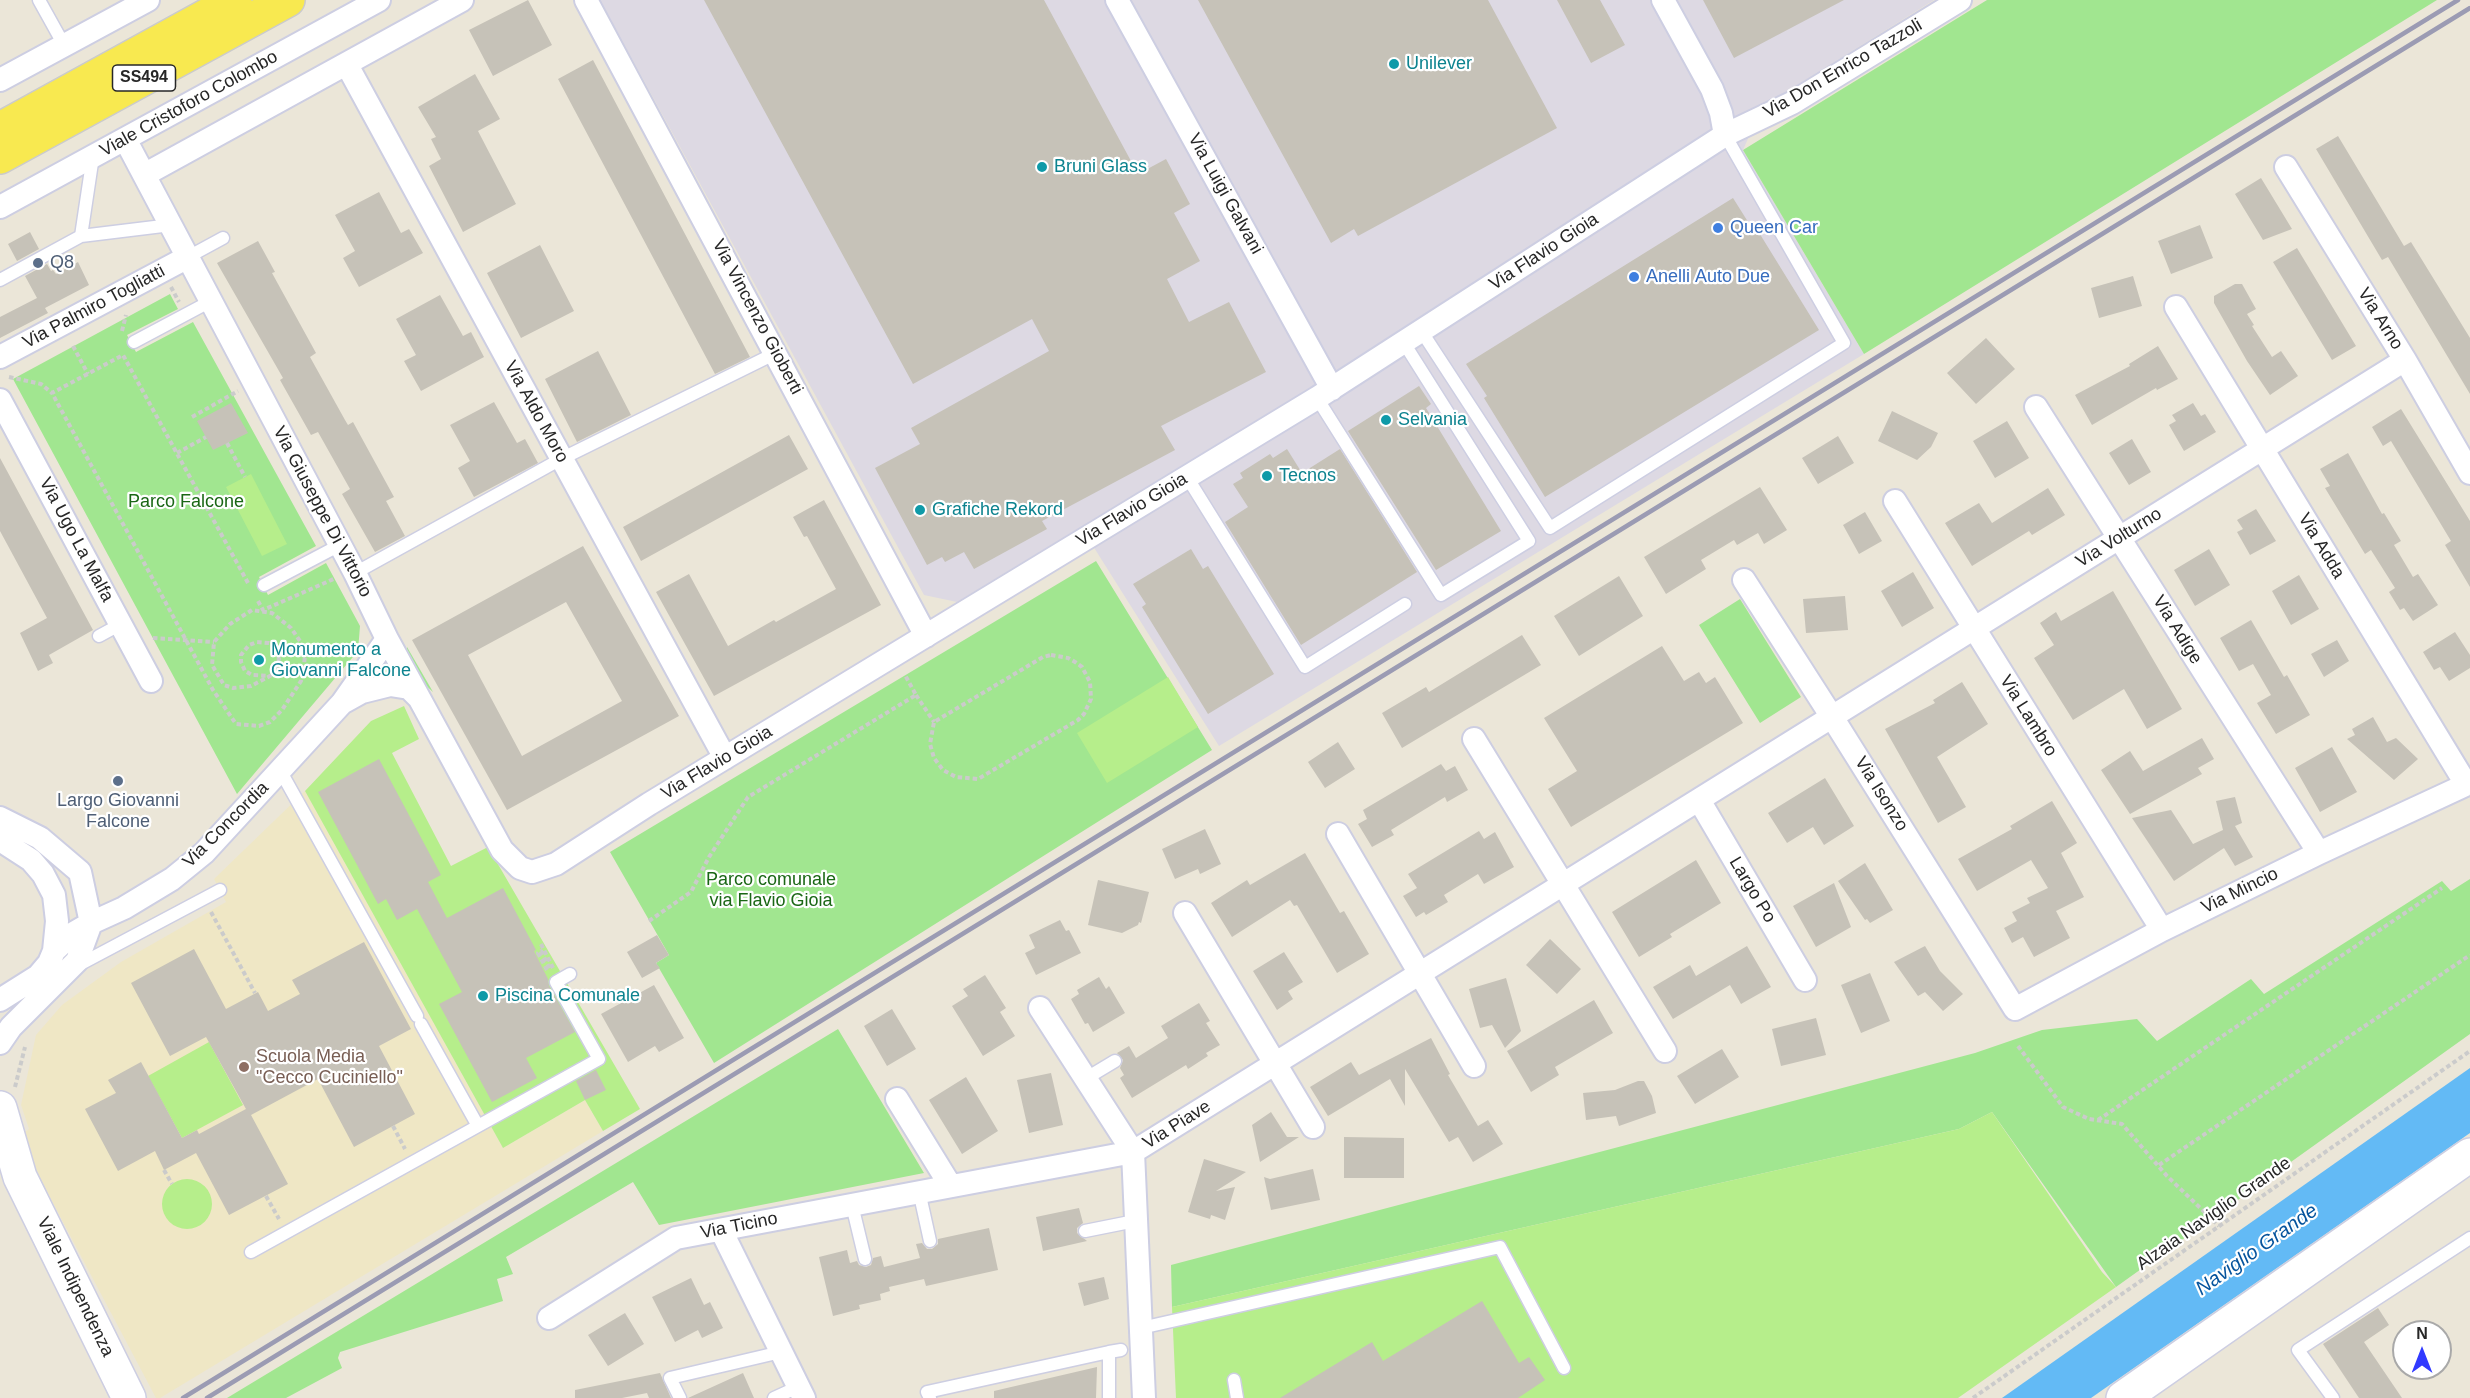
<!DOCTYPE html>
<style>
body{margin:0}
#map{position:relative;width:2470px;height:1398px;overflow:hidden;background:#ebe6d8;font-family:Arial,sans-serif}
canvas{display:block}
.north{position:absolute;left:2392px;top:1320px;width:60px;height:60px;box-sizing:border-box;background:#fff;border:2px solid #a9a9a9;border-radius:50%;rotate:0deg;font-size:16px;font-weight:700;line-height:24px;text-align:center;color:#272727}
.north::after{content:'';display:block;margin:auto;width:21px;height:27px;background:#313aff;clip-path:polygon(50% 0,100% 100%,50% 72%,0 100%)}
</style>
<div id="map">
<canvas width="2470" height="1398"></canvas>
<div class="north">N</div>
</div>
<script>
const context = document.querySelector('canvas').getContext('2d');
context.lineJoin = 'round';
function paint(path, color) {
  context.fillStyle = color;
  context.fill(path, 'evenodd');
}
function poly(rows) {
  const path = new Path2D();
  for (const r of rows) {
    if (r.length === 3) {
      path.moveTo(r[0] + r[2], r[1]);
      path.arc(r[0], r[1], r[2], 0, 2 * Math.PI);
      continue;
    }
    path.moveTo(r[0], r[1]);
    for (let i = 2; i < r.length; i += 2) path.lineTo(r[i], r[i + 1]);
  }
  return path;
}
function strokePath(path, color, width, dash) {
  context.strokeStyle = color;
  context.lineWidth = width;
  context.lineCap = dash ? 'butt' : 'round';
  context.setLineDash(dash || []);
  context.stroke(path);
}
function write(font, color, halo, rows, align = 'center') {
  context.font = font + ' Arial,sans-serif';
  context.lineWidth = 4.5;
  context.setLineDash([]);
  context.textBaseline = 'middle';
  context.strokeStyle = halo;
  context.fillStyle = color;
  for (const [text, x, y, turn = 0] of rows) {
    context.save();
    context.translate(x, y);
    context.rotate((+turn || 0) * Math.PI / 180);
    context.textAlign = isNaN(turn) ? turn : align;
    if (halo) context.strokeText(text, 0, 0);
    context.fillText(text, 0, 0);
    context.restore();
  }
}
paint(poly([
 [600,0,1934,0,1762,107,1743,150,1864,354,1219,746,1081,527,957,602,924,595]
]), '#ddd9e3');
paint(poly([
 [305,791,503,1148,585,1100,603,1131,160,1398,156,1398,18,1137,29,1129,21,1105,36,1035,62,1005,121,962,226,902,214,879]
]), '#efe7c5');
paint(poly([
 [1987,0,2437,0,1864,354,1743,150],
 [170,294,178,309,127,335,136,352,193,322,316,546,259,577,268,595,326,563,360,626,358,651,237,794,13,379],
 [1096,561,1212,750,714,1063,656,963,669,955,610,852],
 [1740,599,1801,697,1760,723,1699,625],
 [407,647,433,692,406,667],
 [385,650,400,676,371,682],
 [2470,879,2470,1034,2116,1287,1992,1112,1959,1129,1172,1307,1171,1265,1975,1053,2042,1030,2137,1019,2157,1041,2251,979,2264,994,2442,881,2451,891],
 [838,1029,924,1173,659,1225,633,1182,506,1257,513,1274,497,1279,503,1301,340,1352,338,1358,342,1368,286,1398,227,1398]
]), '#a1e690');
paint(poly([
 [251,474,287,544,262,556,226,487],
 [1168,677,1198,727,1107,783,1077,733],
 [404,706,419,739,392,753,451,866,488,847,640,1109,603,1131,585,1100,503,1148,305,791,371,721],
 [209,1042,243,1105,182,1138,148,1076],
 [1992,1112,2102,1272,2116,1287,1958,1398,1176,1398,1172,1307,1959,1129],
 [187,1204,25]
]), '#b6ee8b');
paint(poly([
 [2470,1068,2470,1133,2091,1398,2002,1398]
]), '#63baf5');
paint(poly([
 [528,0,552,45,493,76,469,30],
 [704,0,1044,0,1138,174,1166,159,1190,204,1174,213,1200,261,1167,279,1189,322,1229,302,1266,372,1161,426,1175,450,1042,521,1047,529,974,569,964,552,945,562,942,557,927,565,875,468,920,444,911,428,1049,351,1032,319,913,384],
 [1198,0,1488,0,1557,128,1358,236,1354,229,1331,243],
 [1557,0,1600,0,1625,45,1591,63],
 [1703,0,1844,0,1734,58],
 [593,60,750,357,715,374,558,79],
 [475,74,500,119,478,131,516,204,463,232,429,166,441,159,431,139,436,137,418,107],
 [2338,136,2404,246,2411,242,2470,338,2470,394,2388,257,2382,260,2316,149],
 [2261,178,2292,229,2263,240,2235,194],
 [379,192,401,233,409,229,423,253,359,287,343,258,355,251,335,215],
 [1733,198,1755,233,1758,231,1819,330,1545,497,1484,398,1487,396,1466,364],
 [2200,225,2213,258,2171,274,2158,241],
 [30,232,39,249,17,261,8,244],
 [258,241,275,272,272,273,316,353,310,357,345,420,348,425,353,422,394,497,386,501,405,536,375,552,342,494,350,489,318,432,311,435,280,380,283,378,217,263],
 [540,245,574,311,521,338,487,273],
 [2297,248,2356,346,2332,360,2273,262],
 [78,262,89,285,45,308,48,313,0,338,0,317,37,298,25,276,47,264,51,271,53,270,56,274],
 [2133,276,2142,306,2099,318,2091,288],
 [2235,284,2242,284,2256,309,2247,314,2254,325,2252,326,2272,357,2281,351,2298,376,2270,395,2247,361,2214,303,2214,296],
 [440,295,463,336,471,332,484,357,421,391,404,361,416,355,396,319],
 [1986,338,2015,369,1976,404,1947,373],
 [2158,346,2178,379,2157,390,2156,388,2092,425,2075,395,2130,366,2129,364],
 [598,351,631,415,577,442,545,379],
 [1419,386,1431,404,1426,408,1501,531,1436,570,1348,431],
 [494,402,517,443,525,439,538,463,474,497,458,468,470,461,450,425],
 [231,403,248,433,213,450,197,421],
 [2193,403,2201,416,2205,414,2216,432,2184,451,2169,425,2176,421,2172,415],
 [2401,409,2470,521,2470,587,2445,545,2451,541,2391,441,2383,446,2372,427],
 [1892,411,1938,433,1931,447,1917,460,1878,441],
 [2007,421,2029,458,1995,478,1973,441],
 [789,435,808,469,641,561,623,527],
 [1838,436,1854,463,1818,484,1802,458],
 [2132,439,2151,472,2129,485,2109,453],
 [1287,449,1302,473,1340,449,1417,572,1301,645,1225,522,1248,507,1233,484,1243,478,1240,473,1270,454,1273,458],
 [2348,453,2382,514,2384,513,2401,541,2394,545,2413,577,2418,574,2438,605,2413,621,2404,608,2400,610,2389,592,2395,588,2371,550,2365,554,2325,488,2330,486,2320,469],
 [0,458,93,630,49,655,53,663,38,671,20,633,47,618,0,531],
 [1760,487,1787,530,1764,544,1758,533,1737,545,1734,540,1701,560,1706,569,1666,594,1644,557],
 [2048,488,2065,515,2032,535,2029,531,1972,566,1945,523,1979,503,1992,523],
 [824,500,881,605,714,696,656,592,689,574,728,646,774,620,776,622,836,589,807,536,804,537,793,517],
 [2256,509,2276,541,2250,555,2237,532,2243,529,2237,520],
 [1865,512,1882,541,1859,554,1843,525],
 [583,546,679,716,507,810,412,640],
 [566,602,622,701,522,756,468,655],
 [1191,549,1203,569,1208,566,1274,674,1208,714,1142,607,1146,604,1133,584],
 [2209,549,2230,585,2195,606,2174,570],
 [1913,572,1934,608,1902,627,1881,591],
 [2299,575,2319,609,2291,625,2272,591],
 [1619,576,1643,616,1579,656,1554,616],
 [2113,591,2182,709,2147,729,2124,689,2073,720,2034,658,2054,645,2040,623,2056,612,2061,621],
 [1845,596,1848,630,1806,633,1803,599],
 [2251,620,2284,677,2287,675,2310,715,2276,734,2257,703,2271,695,2253,664,2239,671,2220,638],
 [2455,632,2470,655,2470,668,2449,681,2440,667,2434,670,2423,652],
 [1522,635,1541,665,1402,748,1382,713,1426,687,1429,692],
 [2337,640,2349,661,2324,677,2311,654],
 [1662,646,1684,681,1699,672,1706,683,1715,677,1743,723,1571,827,1548,789,1577,771,1544,718],
 [1962,682,1988,724,1937,757,1966,807,1938,823,1885,729,1935,703,1933,700],
 [2373,717,2387,742,2396,738,2418,759,2394,780,2347,739,2355,735,2352,729],
 [2202,738,2214,759,2198,768,2202,774,2130,814,2101,770,2130,751,2143,771],
 [1338,742,1355,769,1325,788,1308,762],
 [2332,747,2357,792,2320,812,2295,768],
 [379,759,441,875,428,882,447,918,503,888,536,950,534,951,548,979,549,986,575,1032,526,1058,537,1078,492,1102,439,1004,462,992,417,909,397,920,386,899,378,904,318,792],
 [1441,764,1446,771,1455,766,1468,790,1447,802,1445,797,1391,830,1394,835,1372,847,1358,824,1367,819,1363,810],
 [1825,778,1854,826,1824,845,1813,827,1787,843,1768,813],
 [2235,797,2242,823,2235,826,2253,857,2235,866,2224,848,2174,881,2132,818,2171,810,2193,844,2223,830,2216,801],
 [2052,801,2077,843,2061,853,2084,897,2056,911,2070,938,2034,957,2023,937,2012,943,2004,928,2017,921,2012,912,2030,903,2027,898,2048,888,2031,860,1977,891,1958,859,2012,829,2010,826],
 [1205,829,1221,864,1200,874,1198,869,1175,879,1162,849],
 [1479,831,1484,839,1495,832,1514,867,1484,884,1478,874,1444,895,1448,902,1426,915,1424,912,1416,917,1403,896,1417,888,1408,874],
 [1305,853,1340,913,1344,911,1369,954,1337,973,1297,905,1294,906,1290,900,1232,937,1211,903,1247,880,1250,885],
 [1696,860,1721,903,1670,934,1672,937,1639,957,1612,912],
 [1865,863,1893,910,1870,923,1867,919,1865,920,1838,881],
 [1098,880,1149,892,1141,923,1139,922,1138,925,1122,933,1088,925],
 [1834,883,1851,927,1816,947,1793,906],
 [1060,920,1066,931,1069,930,1081,953,1036,975,1025,953,1035,948,1029,935],
 [657,935,669,955,656,963,660,968,642,978,627,952],
 [1550,939,1581,969,1557,994,1526,965],
 [364,942,411,1029,379,1046,415,1114,354,1147,318,1079,251,1115,288,1184,229,1215,196,1153,164,1170,155,1151,118,1171,85,1109,116,1093,108,1080,141,1062,182,1138,197,1130,199,1134,246,1109,206,1037,170,1056,131,983,194,949,226,1009,258,992,268,1011,300,994,292,980],
 [1747,946,1771,987,1741,1004,1730,985,1673,1019,1653,987,1690,965,1696,976],
 [1925,946,1940,971,1963,994,1943,1011,1925,992,1918,996,1894,962],
 [1284,952,1303,982,1288,991,1293,999,1277,1010,1253,971],
 [1870,973,1890,1021,1861,1033,1841,985],
 [985,975,1006,1008,1000,1012,1015,1036,983,1056,952,1006,968,996,963,989],
 [1099,977,1106,989,1109,986,1125,1013,1093,1032,1088,1023,1085,1024,1071,999,1079,994,1077,990],
 [1506,978,1521,1031,1505,1048,1492,1025,1480,1028,1469,989],
 [654,985,684,1038,659,1052,655,1046,628,1062,601,1014],
 [1594,1000,1613,1033,1555,1067,1559,1075,1531,1092,1507,1051],
 [1199,1003,1210,1021,1206,1023,1220,1045,1206,1053,1208,1056,1188,1069,1186,1065,1132,1098,1120,1078,1124,1075,1120,1068,1123,1060,1117,1053,1129,1046,1136,1058,1168,1038,1161,1026],
 [892,1009,916,1049,887,1066,864,1026],
 [1816,1018,1826,1055,1781,1066,1772,1029],
 [1431,1038,1450,1074,1448,1075,1478,1126,1488,1120,1503,1144,1473,1162,1458,1137,1449,1142,1405,1069,1405,1106,1390,1079,1328,1116,1310,1087,1351,1062,1359,1075],
 [1722,1049,1739,1077,1695,1104,1677,1076],
 [596,1070,606,1090,585,1100,576,1081],
 [1051,1073,1063,1125,1029,1133,1017,1080],
 [966,1077,998,1131,962,1154,929,1100],
 [1638,1081,1644,1081,1652,1096,1656,1113,1619,1126,1616,1116,1586,1120,1583,1093,1615,1090],
 [1271,1112,1287,1137,1299,1137,1260,1162,1252,1125],
 [1344,1137,1404,1138,1404,1178,1344,1178],
 [1204,1159,1246,1172,1216,1191,1235,1187,1225,1220,1211,1215,1210,1219,1188,1212],
 [1313,1169,1320,1200,1271,1210,1264,1177,1270,1179],
 [1079,1208,1083,1223,1077,1228,1077,1233,1087,1241,1043,1251,1036,1217],
 [989,1228,998,1270,926,1286,924,1279,889,1287,890,1291,880,1294,881,1300,859,1305,860,1309,833,1316,819,1257,847,1250,850,1263,857,1261,859,1265,866,1267,871,1265,873,1258,881,1256,884,1267,920,1258,916,1244,922,1243,927,1249,932,1249,938,1244,938,1239],
 [1104,1277,1109,1299,1084,1306,1078,1283],
 [691,1278,704,1305,710,1302,723,1328,702,1338,698,1330,675,1342,652,1297],
 [1482,1301,1519,1363,1529,1357,1545,1380,1518,1398,1280,1398,1372,1342,1383,1361],
 [2378,1308,2389,1325,2364,1342,2402,1398,2359,1398,2323,1344],
 [625,1313,644,1344,608,1366,588,1335],
 [1097,1367,1096,1398,994,1398,994,1391],
 [660,1373,671,1398,649,1398,647,1393,622,1398,575,1398,575,1390],
 [743,1373,754,1398,688,1398]
]), '#c6c2b8');
const lane = poly([
 [39,0,64,45],
 [81,236,171,225],
 [188,257,223,238],
 [0,280,81,236,93,156],
 [1422,332,1550,528,1844,343,1725,135],
 [134,342,211,301],
 [1317,398,1441,595,1529,541,1404,343],
 [1187,477,1305,667,1405,604],
 [355,573,561,459,776,353],
 [264,585,340,545],
 [99,636,121,624],
 [280,770,417,1016],
 [75,967,220,890],
 [421,1024,478,1126,599,1059,556,982,570,974],
 [1085,1079,1115,1061],
 [919,1191,930,1241],
 [852,1205,865,1259],
 [1085,1231,1135,1221],
 [251,1252,478,1126],
 [1141,1328,1500,1247,1564,1368],
 [1109,1352,1121,1350],
 [1234,1380,1237,1398],
 [680,1398,670,1378,781,1352],
 [774,1398,798,1387],
 [930,1398,927,1392,1109,1352,1109,1398],
 [2333,1398,2298,1350,2470,1238]
]);
const street = poly([
 [586,0,926,636],
 [1117,0,1332,389],
 [1663,0,1712,89,1721,113,1725,135],
 [347,65,725,758],
 [0,80,148,0],
 [125,139,355,573,387,639,502,850,520,868,532,872,556,864,649,804,1317,398,1725,135,1792,103,1960,0],
 [2286,167,2405,360,2470,473],
 [144,175,462,0],
 [0,207,379,0],
 [2176,307,2466,784],
 [0,357,188,257],
 [0,400,151,681],
 [2036,407,2319,853],
 [1895,501,2162,930],
 [1744,580,1832,717,2015,1009,2162,930,2319,853,2470,783],
 [344,702,362,692,390,685,409,688,419,698],
 [1474,739,1665,1051],
 [1699,800,1805,980],
 [0,818,40,838,80,872,91,923,77,961,11,1027,0,1043],
 [1338,834,1474,1066],
 [0,840,31,860,43,874,54,895,57,921,54,951,49,963,38,976,0,1000],
 [1185,913,1313,1127],
 [54,951,72,934,91,923,124,908,172,879,204,853,342,703,387,639],
 [1040,1008,1133,1152],
 [897,1099,950,1185],
 [1133,1152,1144,1398],
 [721,1230,804,1398],
 [549,1318,676,1238,1133,1152,2405,360]
]);
const secondary = poly([
 [0,1108,20,1177,129,1398],
 [2123,1398,2470,1155]
]);
const primary = poly([
 [0,129,235,0],
 [0,157,288,0]
]);
strokePath(lane, '#cdcee2', 15);
strokePath(street, '#cdcee2', 26);
strokePath(secondary, '#cdcee2', 36);
strokePath(primary, '#cbcbcb', 36);
strokePath(poly([
 [171,287,179,302],
 [122,331,126,315],
 [73,346,88,374],
 [9,377,41,384,52,393],
 [192,417,238,391],
 [227,443,245,477],
 [177,453,206,437],
 [248,583,123,355,52,393,213,690,236,724,259,726,270,722,282,710,301,681,304,667,305,653,300,641,291,628,272,613,252,610,230,624,214,642,212,665,224,685,233,688,251,686,270,676,252,675,245,671,241,662,241,655,249,645,257,642,269,643,274,645,279,659,277,666,270,676],
 [258,601,263,610,336,578],
 [153,638,214,642],
 [1051,655,1068,658,1075,662,1082,667,1090,682,1091,699,1084,714,1078,720,978,779,956,777,943,770,934,758,930,744,934,722,1043,657,1051,655],
 [916,695,934,722],
 [211,912,255,993],
 [649,921,691,892,709,857,748,797,916,695,905,675],
 [541,944,553,968],
 [547,970,538,953,541,951,550,969],
 [2018,1046,2063,1107,2089,1119,2122,1124,2167,1176,2219,1226],
 [15,1087,25,1047],
 [2098,1120,2442,888],
 [393,1126,405,1149],
 [2159,1165,2470,955],
 [164,1170,172,1184],
 [266,1196,279,1219],
 [1973,1398,2470,1051]
]), '#cbcbcb', 4, [4.5, 3]);
strokePath(lane, '#fff', 12);
strokePath(street, '#fff', 22);
strokePath(secondary, '#fff', 33);
strokePath(primary, '#f8e950', 33);
strokePath(poly([
 [183,1398,2458,0],
 [207,1398,2470,8]
]), '#9b9bb3', 4.5);
for (const [x, y, r, color] of [
 [1394,64,6,"#0f9aa8"],
 [1042,167,6,"#0f9aa8"],
 [1718,228,6,"#3f7fe0"],
 [38,263,6,"#5c6f8a"],
 [1634,277,6,"#3f7fe0"],
 [1386,420,6,"#0f9aa8"],
 [1267,476,6,"#0f9aa8"],
 [920,510,6,"#0f9aa8"],
 [259,660,6,"#0f9aa8"],
 [118,781,6,"#5c6f8a"],
 [483,996,6,"#0f9aa8"],
 [244,1067,6,"#8d6e63"]
]) {
  const dot = new Path2D();
  dot.arc(x, y, r, 0, 2 * Math.PI);
  context.fillStyle = color;
  context.fill(dot);
  strokePath(dot, '#fff', 2);
}
for (const [x, y, w] of [
 [144,78,63]
]) {
  const box = new Path2D();
  box.roundRect(x - w / 2, y - 13, w, 26, 4.5);
  context.fillStyle = '#fff';
  context.fill(box);
  strokePath(box, '#272727', 1.5);
}
write('bold 16px', '#272727', null, [
 ["SS494",144,78]
]);
write('18px', '#0d838f', '#fff', [
 ["Unilever",1406,64],
 ["Bruni Glass",1054,167],
 ["Selvania",1398,420],
 ["Tecnos",1279,476],
 ["Grafiche Rekord",932,510],
 ["Monumento a",271,650],
 ["Giovanni Falcone",271,671],
 ["Piscina Comunale",495,996]
], 'left');
write('18px', '#272727', '#fff', [
 ["Via Don Enrico Tazzoli",1843,69,-30],
 ["Viale Cristoforo Colombo",189,104,-29],
 ["Via Luigi Galvani",1225,194,61],
 ["Via Flavio Gioia",1544,252,-33],
 ["Via Palmiro Togliatti",94,307,-28],
 ["Via Vincenzo Gioberti",757,317,62],
 ["Via Arno",2380,319,58],
 ["Via Aldo Moro",536,412,61],
 ["Via Flavio Gioia",1132,510,-31],
 ["Via Giuseppe Di Vittorio",322,512,62],
 ["Via Volturno",2119,538,-32],
 ["Via Ugo La Malfa",76,540,62],
 ["Via Adda",2321,546,59],
 ["Via Adige",2177,630,58],
 ["Via Lambro",2028,716,58],
 ["Via Flavio Gioia",717,763,-31],
 ["Via Isonzo",1881,794,58],
 ["Via Concordia",226,825,-45],
 ["Largo Po",1752,890,59],
 ["Via Mincio",2240,891,-26],
 ["Via Piave",1177,1125,-32],
 ["Alzaia Naviglio Grande",2214,1214,-35],
 ["Via Ticino",739,1226,-11],
 ["Viale Indipendenza",75,1287,64]
]);
write('18px', '#366cbe', '#fff', [
 ["Queen Car",1730,228],
 ["Anelli Auto Due",1646,277]
], 'left');
write('18px', '#4e5e75', '#fff', [
 ["Q8",50,263],
 ["Largo Giovanni",118,801,"center"],
 ["Falcone",118,822,"center"]
], 'left');
write('18px', '#1a6715', '#fff', [
 ["Parco Falcone",186,502],
 ["Parco comunale",771,880],
 ["via Flavio Gioia",771,901]
]);
write('18px', '#785e54', '#fff', [
 ["Scuola Media",256,1057],
 ["\"Cecco Cuciniello\"",256,1078]
], 'left');
write('italic 20px', '#06549d', '#fff', [
 ["Naviglio Grande",2257,1250,-35]
]);
</script>
